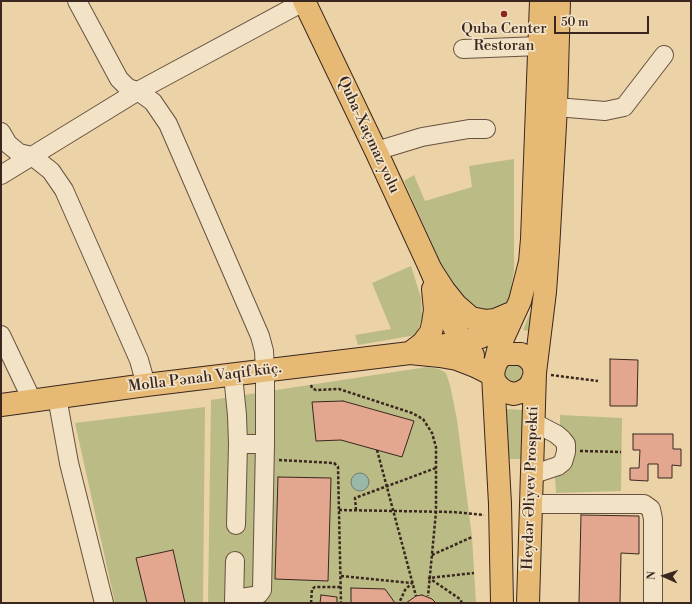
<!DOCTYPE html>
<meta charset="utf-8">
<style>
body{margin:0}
#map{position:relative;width:692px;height:604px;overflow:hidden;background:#ebd3a7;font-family:"Libre Bodoni",serif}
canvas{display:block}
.frame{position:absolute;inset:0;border:2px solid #3b271f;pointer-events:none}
.north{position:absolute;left:644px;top:556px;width:40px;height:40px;-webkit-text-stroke:3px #f2e2c6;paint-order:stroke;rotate:273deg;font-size:11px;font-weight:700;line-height:16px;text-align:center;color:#3b271f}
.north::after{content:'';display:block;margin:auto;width:14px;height:18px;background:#3b271f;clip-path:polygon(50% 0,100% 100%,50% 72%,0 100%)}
.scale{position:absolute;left:554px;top:16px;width:95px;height:18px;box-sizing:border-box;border:2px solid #3b271f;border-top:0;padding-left:5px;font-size:12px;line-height:14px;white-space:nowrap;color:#3b271f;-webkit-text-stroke:3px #f2e2c6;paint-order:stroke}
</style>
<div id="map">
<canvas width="692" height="604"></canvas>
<div class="frame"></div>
<div class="north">N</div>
<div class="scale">50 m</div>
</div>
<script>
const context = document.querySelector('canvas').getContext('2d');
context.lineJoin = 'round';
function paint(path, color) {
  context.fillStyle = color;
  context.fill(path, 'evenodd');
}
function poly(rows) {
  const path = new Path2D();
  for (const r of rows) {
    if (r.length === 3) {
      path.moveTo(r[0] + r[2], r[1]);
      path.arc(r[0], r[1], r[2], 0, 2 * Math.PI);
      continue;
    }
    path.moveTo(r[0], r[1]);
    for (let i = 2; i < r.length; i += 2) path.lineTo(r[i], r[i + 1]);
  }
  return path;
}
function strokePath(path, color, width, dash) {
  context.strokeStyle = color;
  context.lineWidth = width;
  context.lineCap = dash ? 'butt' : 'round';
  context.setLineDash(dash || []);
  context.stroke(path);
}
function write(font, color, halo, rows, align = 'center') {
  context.font = font + ' "Libre Bodoni",serif';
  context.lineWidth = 3.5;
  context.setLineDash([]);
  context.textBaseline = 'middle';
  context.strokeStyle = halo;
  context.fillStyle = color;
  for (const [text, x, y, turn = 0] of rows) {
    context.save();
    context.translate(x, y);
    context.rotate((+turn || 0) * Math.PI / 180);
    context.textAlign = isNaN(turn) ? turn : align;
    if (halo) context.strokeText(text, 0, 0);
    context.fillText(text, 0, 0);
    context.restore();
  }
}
paint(poly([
 [514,159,514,270,509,302,503,310,472,311,451,286,404,181,414,175,425,201,472,187,469,166],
 [411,266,421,298,422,318,416,335,358,345,355,335,391,329,372,283],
 [538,293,533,332,523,330],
 [514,373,10],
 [427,367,439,369,446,373,450,385,457,420,472,537,476,603,208,603,211,400],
 [205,407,203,603,115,603,75,423],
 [505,409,525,410,521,459,508,459],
 [560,415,622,418,621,491,556,493,555,478,565,471,572,461,575,451,572,441,560,429]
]), '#babb85');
const water = poly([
 [360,482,9]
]);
paint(water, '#98b8a9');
strokePath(water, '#737e72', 1);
const building = poly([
 [610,359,638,360,637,406,610,406,610,359],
 [343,401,414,421,402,457,341,440,316,441,312,402,343,401],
 [633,434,673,434,673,449,681,449,681,466,672,465,672,478,658,478,658,464,648,464,648,481,630,480,630,468,639,468,640,450,633,450,633,434],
 [278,477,331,478,328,581,275,579,278,477],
 [581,515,639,516,639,554,621,553,620,603,579,603,581,515],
 [173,550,185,603,147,603,136,558,173,550],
 [351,588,385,589,395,603,351,603,351,588],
 [321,595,337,597,337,603,320,603,321,595],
 [422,595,432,599,436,603,406,603,416,596,422,595]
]);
paint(building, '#e3a790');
strokePath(building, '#3b271f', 1);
const minor = poly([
 [77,1,119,79,128,88,138,91,153,102,168,124,260,336,264,351,265,371,265,444,238,444,237,415,233,375],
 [463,49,540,46],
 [556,107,605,111,624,107,664,55],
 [1,132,8,144,19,153,32,156,51,171,64,190,139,360,146,385],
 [376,151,422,137,469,129,486,129],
 [1,175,138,91,305,1],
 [1,335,32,400],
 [57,397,69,463,104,603],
 [531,475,558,466,563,462,566,452,566,444,562,439,556,434,533,422],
 [530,504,644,504,651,509,653,519,653,603],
 [236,525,238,444],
 [234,599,254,596,259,594,262,590,265,444],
 [234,603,235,561]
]);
const major = poly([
 [304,1,376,151,431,270,453,325,462,342,473,355],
 [410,353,423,343,431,332,433,323,435,310,433,289],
 [1,405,146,385,410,353,440,356,457,359,475,366,493,375]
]);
const highway = poly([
 [431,270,444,290,456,305,471,318,486,321,495,320,509,314],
 [410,353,481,337,497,329,510,316],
 [494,367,499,347,520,301,530,262,532,239,541,1],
 [493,375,500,504,502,603],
 [528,603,535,373,533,364,528,358,521,354,506,354,500,357,496,363,494,369,493,375,495,382,500,388,506,392,514,394,521,392,528,388,532,382,535,373,545,292,548,250,556,107,559,1]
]);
strokePath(minor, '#675241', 20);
strokePath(major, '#3b271f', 24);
strokePath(highway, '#3b271f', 24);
strokePath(poly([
 [551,375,598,381],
 [311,385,312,388,316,390,339,389,412,413,423,419,432,433,436,447,436,512,428,596],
 [377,450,416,596],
 [580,451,621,452],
 [279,460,334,463,338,467,341,603],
 [339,510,453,512,484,515],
 [356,510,355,498,436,468],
 [432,555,472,537],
 [341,576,412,583,405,590,399,603],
 [311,603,312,589,315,587,341,587],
 [462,603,460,599,429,578,474,573]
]), '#3b271f', 2.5, [3, 2]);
strokePath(minor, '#f2e2c6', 18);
strokePath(major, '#e6ba74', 22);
strokePath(highway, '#e6ba74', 22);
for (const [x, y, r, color] of [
 [504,14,4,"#8f2418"]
]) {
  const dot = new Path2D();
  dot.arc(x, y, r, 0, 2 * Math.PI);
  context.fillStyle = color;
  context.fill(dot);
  strokePath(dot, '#f2e2c6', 1.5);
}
write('15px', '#3b271f', '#f2e2c6', [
 ["Quba Center",504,29],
 ["Restoran",504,46]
]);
write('15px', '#3b271f', '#f2e2c6', [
 ["Quba-Xaçmaz yolu",368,135,65],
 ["Molla Pənah Vaqif küç.",205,378,-7],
 ["Heydər Əliyev Prospekti",531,488,-88]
]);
</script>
